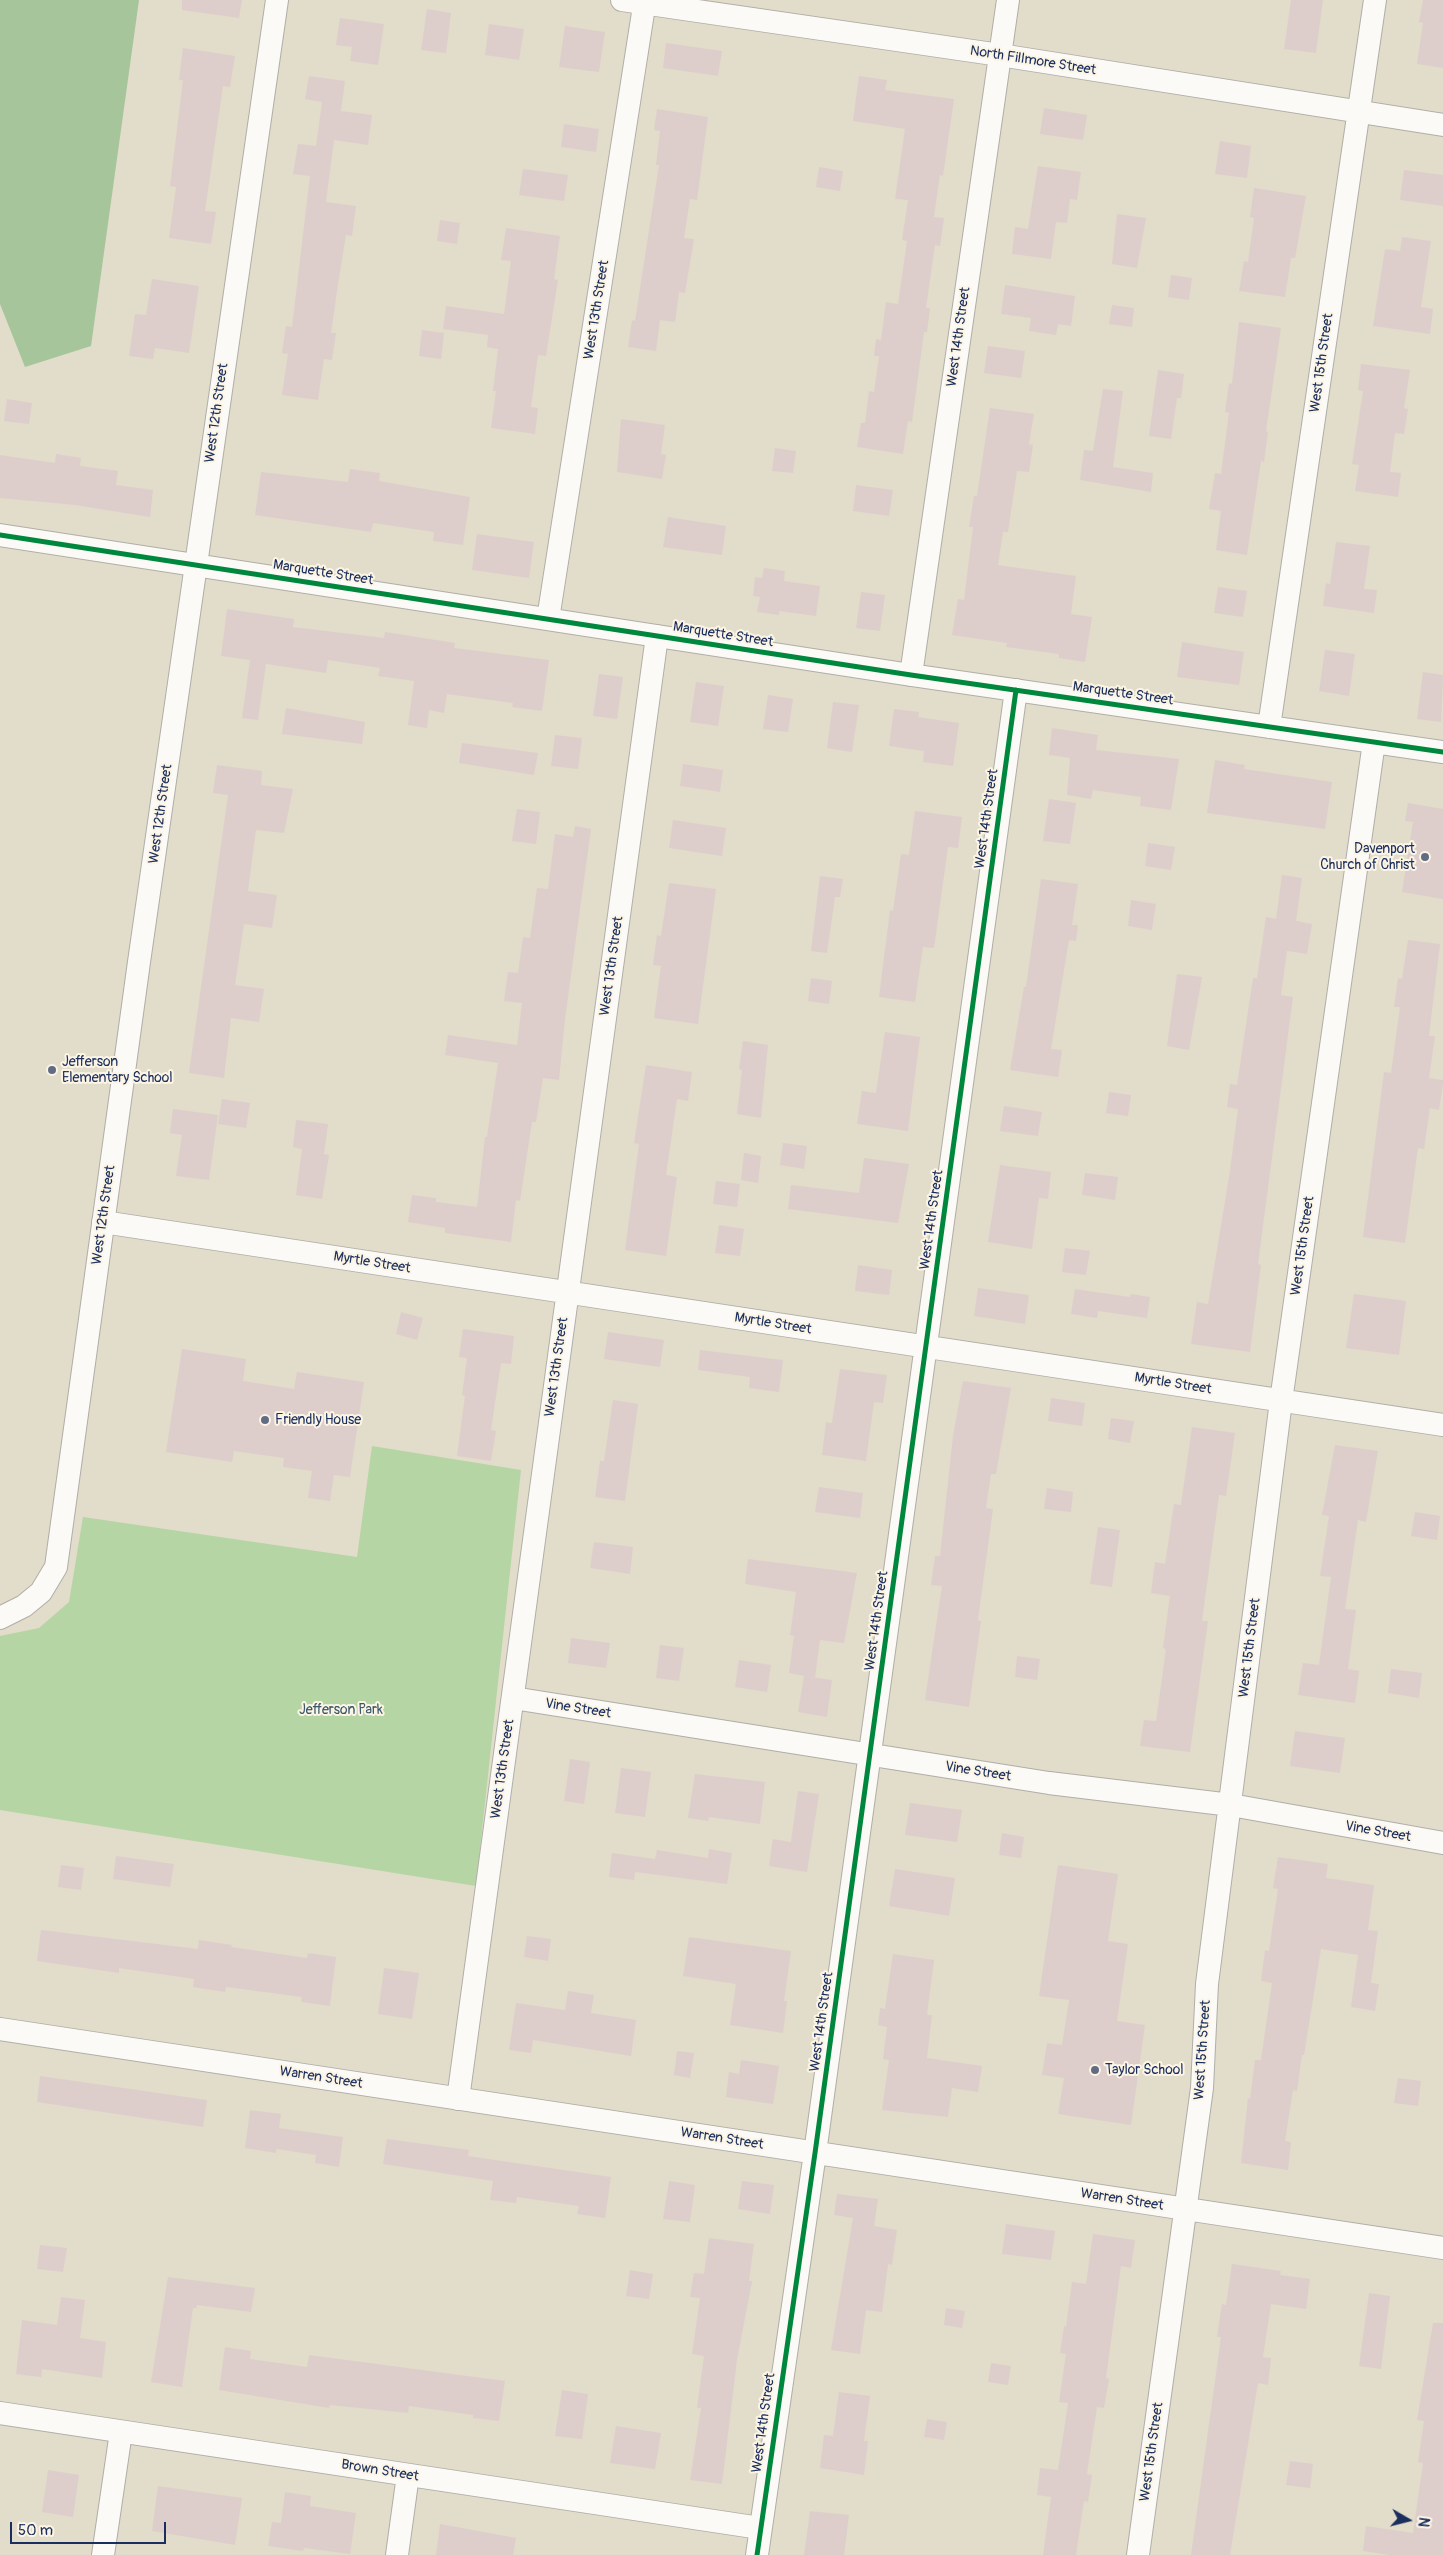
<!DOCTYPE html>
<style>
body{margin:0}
#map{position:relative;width:1443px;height:2555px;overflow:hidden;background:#e2dcca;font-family:Pangolin,sans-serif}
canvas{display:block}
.north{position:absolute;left:1383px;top:2495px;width:50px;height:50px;-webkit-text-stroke:4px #fcf5e5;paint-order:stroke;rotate:98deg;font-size:14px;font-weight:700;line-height:20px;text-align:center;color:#1b2f5e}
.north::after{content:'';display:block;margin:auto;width:18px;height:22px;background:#1b2f5e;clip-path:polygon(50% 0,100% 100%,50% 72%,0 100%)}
.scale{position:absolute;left:10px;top:2522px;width:156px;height:22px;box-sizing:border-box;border:2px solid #1b2f5e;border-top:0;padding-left:6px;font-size:15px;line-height:18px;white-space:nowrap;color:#1b2f5e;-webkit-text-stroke:4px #fcf5e5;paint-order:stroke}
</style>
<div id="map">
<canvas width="1443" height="2555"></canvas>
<div class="north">N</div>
<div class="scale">50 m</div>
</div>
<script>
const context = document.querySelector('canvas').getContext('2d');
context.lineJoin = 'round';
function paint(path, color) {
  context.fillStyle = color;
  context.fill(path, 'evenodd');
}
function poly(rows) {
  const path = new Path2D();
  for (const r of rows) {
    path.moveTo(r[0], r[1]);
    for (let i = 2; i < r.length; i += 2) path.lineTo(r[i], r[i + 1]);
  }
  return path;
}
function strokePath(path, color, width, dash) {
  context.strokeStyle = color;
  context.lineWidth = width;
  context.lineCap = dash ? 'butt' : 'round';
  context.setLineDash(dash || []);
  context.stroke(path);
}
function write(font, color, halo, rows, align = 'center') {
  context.font = font + ' Pangolin,sans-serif';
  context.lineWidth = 4;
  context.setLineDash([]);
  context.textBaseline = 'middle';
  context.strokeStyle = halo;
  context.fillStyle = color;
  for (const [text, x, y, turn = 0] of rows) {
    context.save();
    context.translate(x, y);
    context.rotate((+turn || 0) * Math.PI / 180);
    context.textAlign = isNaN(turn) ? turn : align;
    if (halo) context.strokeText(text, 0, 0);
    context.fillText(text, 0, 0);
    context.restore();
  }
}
paint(poly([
 [372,1446,521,1470,476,1886,0,1810,0,1636,39,1628,69,1602,83,1517,357,1557]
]), '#b5d5a5');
paint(poly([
 [0,0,139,0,91,346,25,367,0,304]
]), '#a6c59b');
paint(poly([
 [182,0,242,0,239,18,182,10],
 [1291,0,1323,0,1316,53,1284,49],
 [1423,0,1443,0,1443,68,1417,64,1423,23,1419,22],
 [427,9,451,13,446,53,421,50],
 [340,18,384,24,378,65,350,61,352,47,336,45],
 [489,24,524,29,519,60,485,55],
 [565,26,605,32,599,72,559,67],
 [666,43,722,51,718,76,663,68],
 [183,48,235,56,230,87,223,86,205,211,216,212,211,244,169,238,176,187,170,186,183,80,179,80],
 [309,76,345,81,341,111,372,115,368,145,334,140,326,202,356,206,352,236,346,235,339,278,331,333,336,333,332,360,324,359,318,400,282,395,288,354,282,353,286,326,292,327,310,176,293,174,298,144,316,146,322,102,305,99],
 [859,76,887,80,885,90,954,99,943,176,940,175,934,217,944,218,940,246,935,245,926,308,930,308,927,332,924,332,912,422,908,421,903,454,857,447,861,423,865,423,869,391,874,392,879,356,874,356,876,339,881,340,886,302,898,304,907,241,902,240,908,200,895,199,905,129,853,121],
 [1044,108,1087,115,1083,140,1040,134],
 [657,109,708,117,697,200,690,199,684,238,694,239,685,293,679,292,675,322,660,320,656,351,628,347,632,320,635,321,659,165,656,165,660,131,654,130],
 [564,124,599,129,596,152,561,147],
 [1220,141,1251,146,1247,178,1215,174],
 [1038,166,1081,172,1077,200,1070,199,1067,223,1056,222,1051,259,1012,254,1015,227,1028,229],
 [819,167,843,171,840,191,816,187],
 [523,169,568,175,564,201,519,195],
 [1404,170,1443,175,1443,206,1400,200],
 [1254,188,1306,196,1295,258,1291,258,1285,297,1239,291,1244,261,1248,262,1254,218,1250,217],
 [1117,214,1146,218,1137,268,1112,264],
 [440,220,460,223,457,244,437,241],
 [506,228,560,236,554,279,558,280,546,356,538,355,531,407,538,408,535,434,491,428,496,391,493,391,498,349,487,347,488,335,443,329,446,306,504,314,511,261,501,260],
 [1402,237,1431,241,1421,307,1433,309,1430,334,1373,326,1385,249,1400,251],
 [1171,275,1192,278,1189,300,1168,297],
 [152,279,199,286,189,353,155,348,153,359,129,356,135,314,146,315],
 [1005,285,1075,296,1071,326,1058,324,1056,335,1029,331,1031,318,1001,314],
 [1112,305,1134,308,1132,327,1109,324],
 [1239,322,1281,328,1266,431,1268,432,1264,462,1261,461,1247,555,1216,550,1221,511,1209,509,1215,473,1221,474,1229,413,1225,412,1229,383,1232,384],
 [422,330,444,333,441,359,419,356],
 [988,346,1025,351,1021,378,984,373],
 [1361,364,1410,370,1404,408,1408,409,1404,434,1395,433,1390,472,1401,473,1398,497,1355,491,1359,465,1352,464,1363,391,1358,390],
 [1158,370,1184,374,1181,398,1177,398,1171,439,1149,436],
 [1103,389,1123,391,1113,467,1153,473,1151,492,1080,480,1084,450,1093,451],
 [7,399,32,403,29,424,4,421],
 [990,408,1034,414,1029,444,1033,445,1029,472,1017,471,1008,532,1003,532,998,565,1076,576,1071,614,1092,617,1085,662,1059,658,1059,654,1006,647,1007,643,952,635,958,599,964,600,973,527,969,527,974,496,977,496],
 [621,419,665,425,661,454,666,455,662,479,617,472],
 [775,448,796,451,793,473,772,471],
 [56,454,81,458,80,466,118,471,116,485,153,490,150,517,75,505,0,498,0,455,55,463],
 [350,469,380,473,379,481,470,497,463,545,433,541,434,532,373,523,371,532,255,515,261,472,348,482],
 [856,485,893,490,889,516,853,511],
 [668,517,726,526,722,555,663,547],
 [477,534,534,542,529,578,472,570],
 [1336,542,1370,546,1364,589,1377,590,1374,613,1323,606,1326,583,1330,584],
 [764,568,785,571,784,581,820,586,816,616,779,611,779,615,757,612,760,597,753,596,755,577,762,578],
 [1218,587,1247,591,1243,617,1214,613],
 [861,592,885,595,880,631,856,628],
 [227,609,294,619,293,627,384,638,385,632,455,643,454,648,549,660,542,711,512,707,513,703,447,694,444,713,429,710,427,728,408,725,414,681,378,676,380,668,328,660,326,673,266,664,258,720,242,718,250,660,221,656],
 [1182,642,1244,652,1239,685,1177,677],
 [1325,650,1355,654,1349,696,1319,691],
 [1423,672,1443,675,1441,722,1417,719],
 [599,674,623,677,617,719,593,716],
 [696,682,724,686,718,726,690,722],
 [768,695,793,699,788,732,763,729],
 [833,702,859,705,852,752,827,748],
 [286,708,365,722,362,744,282,734],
 [894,709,919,712,918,717,959,723,953,766,923,762,924,751,889,746],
 [1052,728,1098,735,1096,750,1179,759,1171,810,1140,806,1141,797,1093,790,1091,799,1067,795,1070,758,1049,755],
 [555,735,582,738,578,769,551,766],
 [462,743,538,753,534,775,459,763],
 [1215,760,1245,765,1244,769,1332,782,1325,829,1207,813],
 [683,764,723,770,720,792,680,786],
 [217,765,262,771,261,785,293,789,284,833,256,830,248,891,277,895,272,928,244,924,235,985,264,989,259,1022,231,1018,224,1078,189,1073,228,795,213,793],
 [1049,799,1076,803,1070,844,1043,841],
 [1408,803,1443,809,1443,899,1402,892,1413,822,1405,821],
 [517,809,540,812,536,844,512,841],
 [915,811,962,817,958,848,948,847,934,948,923,947,915,1002,879,997,890,910,893,911,901,854,909,855],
 [673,820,726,828,722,856,669,848],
 [575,826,591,829,565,1019,559,1080,543,1078,536,1122,532,1122,520,1201,516,1200,511,1242,445,1233,445,1228,408,1222,412,1195,436,1198,436,1202,477,1207,485,1137,487,1137,498,1063,445,1055,448,1035,517,1045,522,1003,504,1001,508,972,518,973,523,937,530,938,537,888,548,889,555,834,573,837],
 [1148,843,1175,847,1171,870,1145,866],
 [1282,875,1302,878,1296,921,1312,924,1307,954,1287,951,1281,995,1293,997,1258,1264,1261,1265,1250,1352,1191,1344,1197,1302,1208,1304,1230,1171,1238,1109,1227,1107,1230,1084,1237,1085,1253,978,1257,978,1266,917,1276,919],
 [820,876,843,879,840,897,835,897,827,953,811,951],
 [1041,879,1078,884,1072,925,1078,925,1076,941,1069,940,1051,1049,1062,1050,1058,1077,1010,1070,1024,987,1026,987],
 [669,883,716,889,698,1024,654,1018,661,966,653,965,657,935,661,936],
 [1131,900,1156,904,1152,930,1128,926],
 [1408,940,1440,944,1429,1036,1435,1036,1429,1078,1443,1080,1443,1084,1439,1110,1430,1108,1424,1149,1418,1148,1405,1243,1363,1237,1384,1072,1391,1073,1400,1007,1394,1007,1398,978,1402,979],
 [1177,974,1202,977,1189,1050,1167,1046],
 [811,978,832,981,829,1004,808,1001],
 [885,1032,920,1037,908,1131,857,1124,862,1091,876,1093],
 [743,1041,768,1045,761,1118,737,1114,742,1070,739,1069],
 [646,1065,692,1072,688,1101,677,1099,666,1175,677,1177,666,1256,625,1250,639,1144,634,1143],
 [1109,1092,1131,1095,1128,1116,1106,1113],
 [222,1099,250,1103,246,1128,218,1124],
 [1004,1106,1042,1112,1038,1136,1000,1131],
 [173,1109,218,1115,209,1180,176,1176,182,1135,170,1133],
 [296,1120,328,1124,324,1154,329,1155,322,1199,296,1195,302,1149,293,1147],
 [783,1143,807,1146,804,1169,780,1165],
 [744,1153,761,1156,758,1183,741,1180],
 [864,1158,909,1164,898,1223,788,1209,791,1185,859,1193],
 [1000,1165,1051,1172,1048,1199,1039,1198,1032,1249,988,1242],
 [1085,1173,1118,1177,1115,1200,1082,1195],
 [716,1181,740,1184,737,1207,713,1204],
 [719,1225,744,1229,740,1256,715,1253],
 [1065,1248,1090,1251,1086,1275,1062,1272],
 [858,1265,892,1270,889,1295,855,1291],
 [978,1288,1029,1295,1025,1324,974,1316],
 [1075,1289,1130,1297,1131,1294,1150,1297,1147,1318,1098,1311,1097,1318,1071,1314],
 [1354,1294,1406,1301,1399,1355,1346,1348],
 [401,1312,423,1318,417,1340,396,1334],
 [463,1329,514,1336,511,1364,501,1363,491,1430,496,1431,491,1461,457,1456,465,1396,462,1395,467,1358,459,1357],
 [608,1332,664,1340,660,1367,604,1359],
 [182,1349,246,1359,243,1381,294,1389,297,1372,364,1382,350,1477,334,1475,330,1501,308,1498,312,1471,283,1467,284,1458,234,1451,232,1462,166,1452],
 [700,1350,783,1360,779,1392,749,1388,750,1377,698,1370],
 [840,1369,887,1375,883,1403,874,1402,866,1461,822,1455,826,1422,832,1423],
 [963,1381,1011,1388,996,1474,991,1474,986,1508,993,1509,978,1620,981,1621,969,1707,925,1700,942,1586,931,1585,935,1556,940,1556,953,1436],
 [1051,1398,1085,1403,1082,1426,1048,1421],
 [613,1400,638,1404,625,1501,595,1497,600,1461,604,1461],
 [1111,1418,1134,1421,1130,1443,1108,1439],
 [1192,1427,1235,1433,1226,1496,1219,1495,1202,1621,1208,1621,1190,1752,1140,1746,1144,1720,1156,1721,1166,1649,1163,1648,1170,1596,1151,1593,1155,1562,1165,1564,1174,1504,1181,1505],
 [1335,1445,1378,1451,1366,1522,1358,1520,1345,1609,1356,1610,1348,1669,1359,1671,1355,1703,1298,1695,1303,1663,1319,1665,1331,1577,1320,1576,1329,1516,1322,1515],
 [819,1487,863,1493,860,1518,815,1512],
 [1047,1488,1073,1492,1071,1512,1044,1509],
 [1415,1512,1440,1516,1437,1540,1411,1536],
 [1098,1527,1120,1530,1112,1587,1090,1584],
 [594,1542,633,1547,630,1574,590,1568],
 [748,1559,857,1573,844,1643,820,1640,815,1678,789,1673,794,1636,790,1635,796,1592,745,1584],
 [571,1638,610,1643,606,1668,568,1663],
 [660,1645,684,1648,679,1681,656,1678],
 [1017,1656,1040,1659,1037,1680,1015,1677],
 [739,1660,771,1665,767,1692,735,1687],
 [1391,1669,1422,1673,1419,1698,1388,1693],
 [804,1676,832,1680,827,1717,798,1712],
 [1295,1731,1345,1738,1340,1773,1290,1766],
 [570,1759,590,1762,584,1804,564,1801],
 [621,1768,651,1772,645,1817,615,1813],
 [695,1774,765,1782,760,1824,709,1817,708,1821,688,1818],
 [798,1791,819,1794,807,1872,769,1866,773,1839,791,1842],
 [910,1803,962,1810,957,1842,905,1835],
 [1002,1833,1024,1837,1021,1858,999,1855],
 [709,1849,732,1853,727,1884,635,1872,634,1880,609,1877,612,1853,655,1859,657,1850,708,1858],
 [116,1856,174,1864,170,1887,113,1879],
 [1278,1857,1328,1864,1326,1878,1374,1885,1368,1930,1378,1931,1371,1983,1379,1984,1375,2011,1351,2007,1358,1955,1321,1949,1304,2055,1302,2055,1297,2091,1293,2090,1285,2141,1291,2142,1288,2170,1241,2163,1248,2098,1250,2099,1255,2060,1261,2060,1272,1983,1261,1981,1265,1950,1269,1951,1278,1889,1273,1888],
 [61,1865,84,1868,81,1890,58,1887],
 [1058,1865,1118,1874,1108,1941,1128,1944,1117,2021,1145,2025,1131,2125,1058,2114,1064,2078,1042,2075,1047,2043,1062,2045,1069,2000,1039,1996],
 [895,1869,955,1878,949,1916,889,1906],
 [41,1930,198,1949,199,1940,232,1945,231,1947,307,1958,308,1953,336,1957,330,2006,301,2002,302,1997,226,1987,225,1992,193,1987,194,1979,119,1968,119,1973,37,1961],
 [527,1936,551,1939,548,1961,524,1957],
 [689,1937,791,1951,784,2001,787,2001,783,2033,730,2025,736,1984,683,1976],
 [893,1954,934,1960,927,2015,932,2015,927,2058,982,2066,978,2092,952,2088,948,2117,882,2110,889,2060,883,2059,887,2027,878,2025,880,2008,885,2009],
 [384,1968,419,1973,412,2019,378,2014],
 [568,1991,594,1995,591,2013,636,2020,631,2056,533,2040,531,2053,509,2050,516,2003,565,2010],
 [677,2051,694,2053,690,2078,674,2075],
 [741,2060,779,2066,773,2104,726,2097,729,2072,739,2074],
 [40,2076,207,2100,203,2127,37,2102],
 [1398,2078,1421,2081,1418,2106,1394,2103],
 [250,2110,281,2114,279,2128,343,2137,339,2167,315,2163,316,2155,276,2149,276,2153,245,2148],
 [387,2139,469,2150,468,2156,611,2177,605,2218,577,2214,579,2206,517,2197,516,2203,490,2200,493,2181,383,2164],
 [669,2181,695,2185,690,2222,663,2219],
 [742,2181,774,2185,770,2214,738,2209],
 [837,2194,878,2199,874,2226,897,2230,892,2265,888,2264,882,2312,866,2310,860,2354,831,2350,853,2218,834,2215],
 [1006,2224,1055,2231,1051,2260,1002,2254],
 [1093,2234,1135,2240,1131,2268,1121,2266,1106,2378,1109,2379,1104,2408,1097,2407,1087,2474,1092,2475,1088,2502,1084,2501,1076,2555,1043,2555,1051,2497,1037,2495,1040,2468,1058,2470,1068,2403,1059,2402,1066,2354,1060,2353,1064,2326,1066,2327,1072,2282,1086,2284],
 [709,2238,754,2244,749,2281,752,2281,737,2360,722,2484,690,2480,701,2408,697,2408,704,2356,692,2354,700,2298,690,2297,694,2273,704,2274],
 [40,2245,67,2248,63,2272,37,2269],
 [1232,2264,1281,2271,1280,2275,1310,2279,1306,2309,1271,2304,1263,2357,1271,2358,1268,2385,1258,2383,1230,2555,1191,2555,1221,2337,1217,2337,1222,2304,1226,2305],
 [630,2270,653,2274,649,2299,626,2296],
 [168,2277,255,2288,251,2312,197,2305,196,2308,193,2308,182,2387,151,2382],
 [1369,2293,1390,2296,1381,2369,1359,2366],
 [61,2297,85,2300,80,2338,106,2342,102,2378,42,2369,41,2377,16,2374,22,2320,57,2325],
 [946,2308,965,2311,962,2328,944,2325],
 [1433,2323,1443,2323,1443,2555,1390,2555,1363,2551,1366,2526,1413,2533,1423,2463,1418,2462,1424,2421,1417,2420],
 [225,2347,251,2351,250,2359,307,2367,309,2355,505,2381,499,2421,473,2418,473,2415,409,2406,408,2413,330,2405,329,2408,219,2390],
 [991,2363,1011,2366,1008,2385,988,2382],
 [562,2390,588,2394,582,2439,555,2436],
 [839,2392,870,2396,864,2441,868,2441,864,2475,820,2468,824,2435,833,2436],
 [927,2419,947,2422,944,2440,924,2437],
 [616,2426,661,2433,655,2469,610,2463],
 [1290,2461,1313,2464,1310,2488,1286,2485],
 [48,2470,79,2475,73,2517,42,2512],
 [158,2486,242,2498,235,2545,152,2531],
 [285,2492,311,2496,310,2506,356,2513,350,2554,304,2548,303,2551,268,2546,272,2522,281,2523],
 [810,2511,849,2515,844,2555,804,2555],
 [440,2524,516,2538,513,2555,436,2555]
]), '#dececb');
const minor = poly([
 [622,0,1000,55,1443,125],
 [0,535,911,675,1443,752],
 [548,619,645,0],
 [911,675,1008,0],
 [1269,727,1375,0],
 [103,1222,1443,1425],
 [0,1618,24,1606,41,1592,56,1567,139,962,277,0],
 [513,1698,1049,1783,1231,1805,1443,1843],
 [0,2029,1443,2248],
 [458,2099,657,636],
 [0,2413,760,2528],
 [103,2555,121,2432],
 [397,2555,408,2475],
 [757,2555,815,2153,1016,690],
 [1138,2555,1202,2088,1207,1984,1281,1401,1374,742]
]);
strokePath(minor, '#b0aea7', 24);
strokePath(minor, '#fbfaf7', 22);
strokePath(poly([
 [0,535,911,675,1443,752],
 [757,2555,815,2153,1016,690]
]), '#00873e', 5);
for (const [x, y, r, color] of [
 [1425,857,5,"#616c84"],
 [52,1070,5,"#616c84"],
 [265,1420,5,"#616c84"],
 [1095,2070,5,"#616c84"]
]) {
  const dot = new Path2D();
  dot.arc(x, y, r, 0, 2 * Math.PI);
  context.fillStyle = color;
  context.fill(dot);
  strokePath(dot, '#fcf5e5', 2);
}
write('14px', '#1b2f5e', '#fcf5e5', [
 ["North Fillmore Street",1033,61,9],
 ["West 13th Street",597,310,-81],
 ["West 14th Street",959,337,-82],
 ["West 15th Street",1322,363,-82],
 ["West 12th Street",217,413,-82],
 ["Marquette Street",323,573,9],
 ["Marquette Street",723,635,9],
 ["Marquette Street",1123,694,8],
 ["West 12th Street",161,814,-82],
 ["West 14th Street",987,819,-82],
 ["West 13th Street",612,966,-82],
 ["West 12th Street",104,1215,-82],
 ["West 14th Street",932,1220,-82],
 ["West 15th Street",1303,1246,-82],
 ["Myrtle Street",372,1263,9],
 ["Myrtle Street",773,1324,9],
 ["West 13th Street",557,1367,-82],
 ["Myrtle Street",1173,1384,9],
 ["West 14th Street",877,1621,-82],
 ["West 15th Street",1250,1648,-83],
 ["Vine Street",578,1709,9],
 ["West 13th Street",503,1769,-82],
 ["Vine Street",978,1772,9],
 ["Vine Street",1378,1832,10],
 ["West 14th Street",822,2022,-82],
 ["West 15th Street",1203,2050,-86],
 ["Warren Street",321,2078,9],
 ["Warren Street",722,2139,9],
 ["Warren Street",1122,2200,9],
 ["West 14th Street",764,2423,-82],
 ["West 15th Street",1152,2452,-82],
 ["Brown Street",380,2471,9]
]);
write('14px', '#1b2f5e', '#fcf5e5', [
 ["Davenport",1415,849,"right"],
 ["Church of Christ",1415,865,"right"],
 ["Jefferson",62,1062],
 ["Elementary School",62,1078],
 ["Friendly House",275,1420],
 ["Taylor School",1105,2070]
], 'left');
write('14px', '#385768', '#fcf5e5', [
 ["Jefferson Park",341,1710]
]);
</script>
